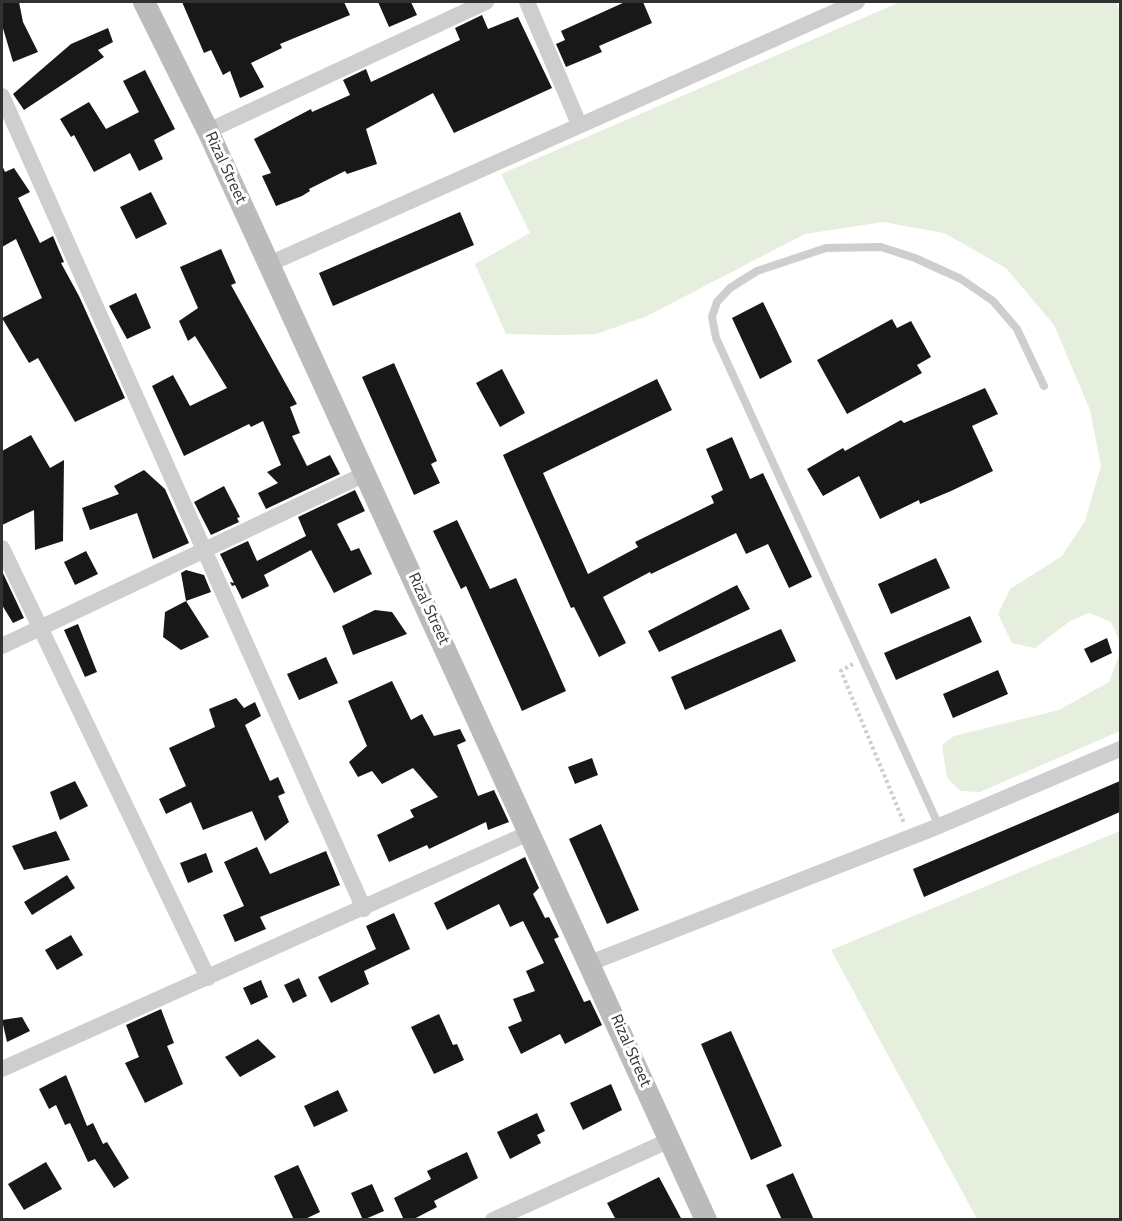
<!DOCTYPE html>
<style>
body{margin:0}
#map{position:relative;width:1122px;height:1221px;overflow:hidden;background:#fff;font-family:"Titillium Web",sans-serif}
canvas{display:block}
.frame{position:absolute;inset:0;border:3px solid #313131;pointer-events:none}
</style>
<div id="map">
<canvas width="1122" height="1221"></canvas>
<div class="frame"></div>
</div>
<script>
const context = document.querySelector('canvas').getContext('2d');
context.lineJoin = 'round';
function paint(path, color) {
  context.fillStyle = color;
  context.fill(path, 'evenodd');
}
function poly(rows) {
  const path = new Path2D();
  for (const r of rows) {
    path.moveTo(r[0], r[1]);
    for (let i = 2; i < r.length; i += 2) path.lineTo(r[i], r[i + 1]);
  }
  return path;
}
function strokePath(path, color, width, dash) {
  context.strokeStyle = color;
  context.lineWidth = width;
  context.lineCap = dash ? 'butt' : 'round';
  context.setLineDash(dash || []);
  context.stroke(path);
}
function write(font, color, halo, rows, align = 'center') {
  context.font = font + ' "Titillium Web",sans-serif';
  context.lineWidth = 6;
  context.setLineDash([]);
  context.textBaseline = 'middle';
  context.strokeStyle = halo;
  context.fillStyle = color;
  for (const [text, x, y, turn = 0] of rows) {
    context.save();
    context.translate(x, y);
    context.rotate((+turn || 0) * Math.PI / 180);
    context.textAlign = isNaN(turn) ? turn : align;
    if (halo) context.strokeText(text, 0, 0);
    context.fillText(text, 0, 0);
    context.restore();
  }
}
paint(poly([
 [900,2,1116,2,1120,13,1120,642,1111,622,1089,613,1070,621,1035,648,1012,643,998,614,1010,589,1062,556,1085,521,1101,466,1090,410,1054,325,1006,268,944,233,883,222,805,234,645,317,596,334,556,335,506,334,475,264,530,233,501,174],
 [1120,653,1120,731,980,792,960,791,947,777,942,745,954,736,1059,710,1109,682],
 [1120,831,1120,1219,977,1219,831,950]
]), '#e6eede');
paint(poly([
 [2,2,19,2,23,22,38,52,13,62,2,25],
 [182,2,344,2,350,15,280,44,282,48,251,63,264,87,240,98,230,71,223,75,211,50,204,53],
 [378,2,411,2,417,15,389,27],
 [625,2,643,2,652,23,599,46,602,52,566,67,556,44,565,40,561,31],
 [482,15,488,29,518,17,552,88,454,133,433,93,366,129,377,164,347,174,345,171,309,189,310,191,302,196,276,206,262,176,271,173,254,139,311,109,312,112,350,95,343,80,366,69,371,82,460,40,455,28],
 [108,28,113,42,98,50,104,57,24,110,13,94,71,44],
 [145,70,175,129,154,140,163,159,139,171,130,153,94,172,74,135,71,137,60,119,89,102,106,129,139,112,123,81],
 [2,165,5,172,14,168,30,192,18,198,40,243,53,236,64,262,61,263,79,296,125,398,75,422,38,358,29,363,2,318,42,298,16,239,2,247],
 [151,192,167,224,136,239,120,207],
 [460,212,474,245,333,306,319,273],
 [221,249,236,283,231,285,297,404,290,407,300,433,292,436,307,466,330,455,340,474,266,509,258,493,278,483,267,472,281,465,263,421,251,427,249,424,184,456,152,386,173,375,190,406,227,388,195,336,188,341,179,321,198,308,180,267],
 [136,293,151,328,127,339,109,306],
 [763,302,792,362,760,379,732,318],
 [892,319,897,328,911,321,931,357,917,365,922,373,847,414,817,360],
 [394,363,437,461,431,464,440,483,414,495,362,377],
 [502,369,525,413,500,427,476,383],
 [657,379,672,410,543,473,588,574,638,547,635,542,714,503,711,496,723,490,706,449,732,437,750,479,763,473,812,577,789,588,768,544,746,554,736,533,651,574,650,572,603,597,626,643,599,657,574,607,571,608,503,455],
 [985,388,998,414,972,426,993,471,951,491,920,504,919,500,880,519,859,476,823,496,807,469,843,448,845,451,901,420,904,423],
 [31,435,50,468,64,460,63,541,35,550,34,510,2,525,2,451],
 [144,470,165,489,189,543,153,559,137,513,90,530,82,508,119,494,114,486],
 [224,486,240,517,237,518,239,522,211,535,194,502],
 [355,490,365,511,337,524,351,551,359,548,372,574,334,593,311,550,264,575,269,586,242,599,235,585,232,586,230,582,234,583,220,554,248,541,257,561,306,536,298,517],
 [457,520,490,589,516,578,566,691,522,711,466,586,461,589,433,531],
 [86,551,98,574,75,585,64,562],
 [936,558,950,588,891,614,878,584],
 [186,570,204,575,211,592,186,601,181,573],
 [2,571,24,618,13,623,2,605],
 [737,585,750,609,659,652,648,631],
 [186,601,209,637,181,650,163,637,165,612],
 [375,610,392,612,407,634,353,655,342,626],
 [970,616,982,642,896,680,884,653],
 [78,624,97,672,85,677,64,630],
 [781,629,796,661,685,710,671,677],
 [1107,638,1112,653,1091,663,1084,649],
 [326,657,338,683,299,700,287,674],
 [998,670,1008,694,953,718,943,694],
 [392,681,411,720,422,714,434,736,460,729,466,741,457,745,478,796,494,790,509,822,488,830,486,822,429,849,427,845,389,862,377,835,414,817,410,810,438,797,413,768,382,784,372,771,358,777,349,762,367,746,348,701],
 [236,698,244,708,255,702,261,716,245,725,270,781,278,777,285,793,278,796,289,822,265,841,252,811,203,830,191,802,166,814,159,799,186,786,169,748,215,727,209,709],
 [592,758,598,775,575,784,568,767],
 [75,781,88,806,60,820,50,792],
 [1120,781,1120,812,924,897,913,869],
 [601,824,639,910,607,924,569,839],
 [56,831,70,860,24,870,12,846],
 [257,847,270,874,326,851,340,885,260,917,266,929,235,942,223,915,244,906,224,862],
 [206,853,213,872,188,883,180,863],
 [525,857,539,888,533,894,545,918,549,917,559,937,554,939,584,1002,590,1000,602,1025,565,1044,560,1034,521,1054,508,1027,522,1021,513,999,535,991,526,971,544,963,523,921,510,927,499,904,447,930,434,903],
 [67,875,75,888,32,915,24,902],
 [394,913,410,949,364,971,369,984,331,1003,318,977,376,949,366,926],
 [71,935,83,955,57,970,45,950],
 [299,978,307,996,293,1003,284,985],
 [261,980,268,997,251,1005,243,988],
 [161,1009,174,1043,167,1046,183,1084,145,1103,125,1063,139,1057,126,1025],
 [439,1014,453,1045,457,1044,464,1060,434,1074,411,1027],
 [22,1017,30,1031,7,1042,2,1020],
 [731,1031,782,1146,751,1160,701,1044],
 [258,1039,276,1057,240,1077,225,1057],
 [66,1075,87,1126,93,1123,103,1144,107,1142,129,1178,114,1188,95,1159,88,1162,70,1123,65,1125,56,1105,49,1109,39,1089],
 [611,1084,622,1110,583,1130,570,1103],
 [338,1090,348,1111,314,1127,304,1106],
 [537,1113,545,1131,537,1135,541,1143,510,1159,497,1132],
 [467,1152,478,1178,434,1201,437,1207,412,1220,404,1220,394,1198,431,1179,427,1171],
 [46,1162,62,1189,24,1210,8,1184],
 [298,1165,320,1212,303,1220,294,1220,274,1176],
 [793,1173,814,1220,782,1220,766,1185],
 [659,1177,682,1220,616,1220,607,1203],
 [372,1184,384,1211,363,1220,351,1193]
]), '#181818');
strokePath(poly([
 [853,664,841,671,904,823]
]), '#cecece', 4, [3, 3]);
strokePath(poly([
 [939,826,716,338,712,317,717,302,730,288,757,271,826,248,881,247,915,258,961,279,993,301,1017,329,1044,386]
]), '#cecece', 8);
strokePath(poly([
 [527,2,579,124],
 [2,96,364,909],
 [208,131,486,2],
 [269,264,857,2],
 [2,548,208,978],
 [2,646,365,474],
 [590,963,939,826,1120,749],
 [2,1069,531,832],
 [493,1220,670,1140]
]), '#cecece', 16);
strokePath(poly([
 [144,2,208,131,706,1220]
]), '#bbb', 22);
write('16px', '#313131', '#fff', [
 ["Rizal Street",225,168,65],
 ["Rizal Street",428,609,65],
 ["Rizal Street",630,1051,66]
]);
</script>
